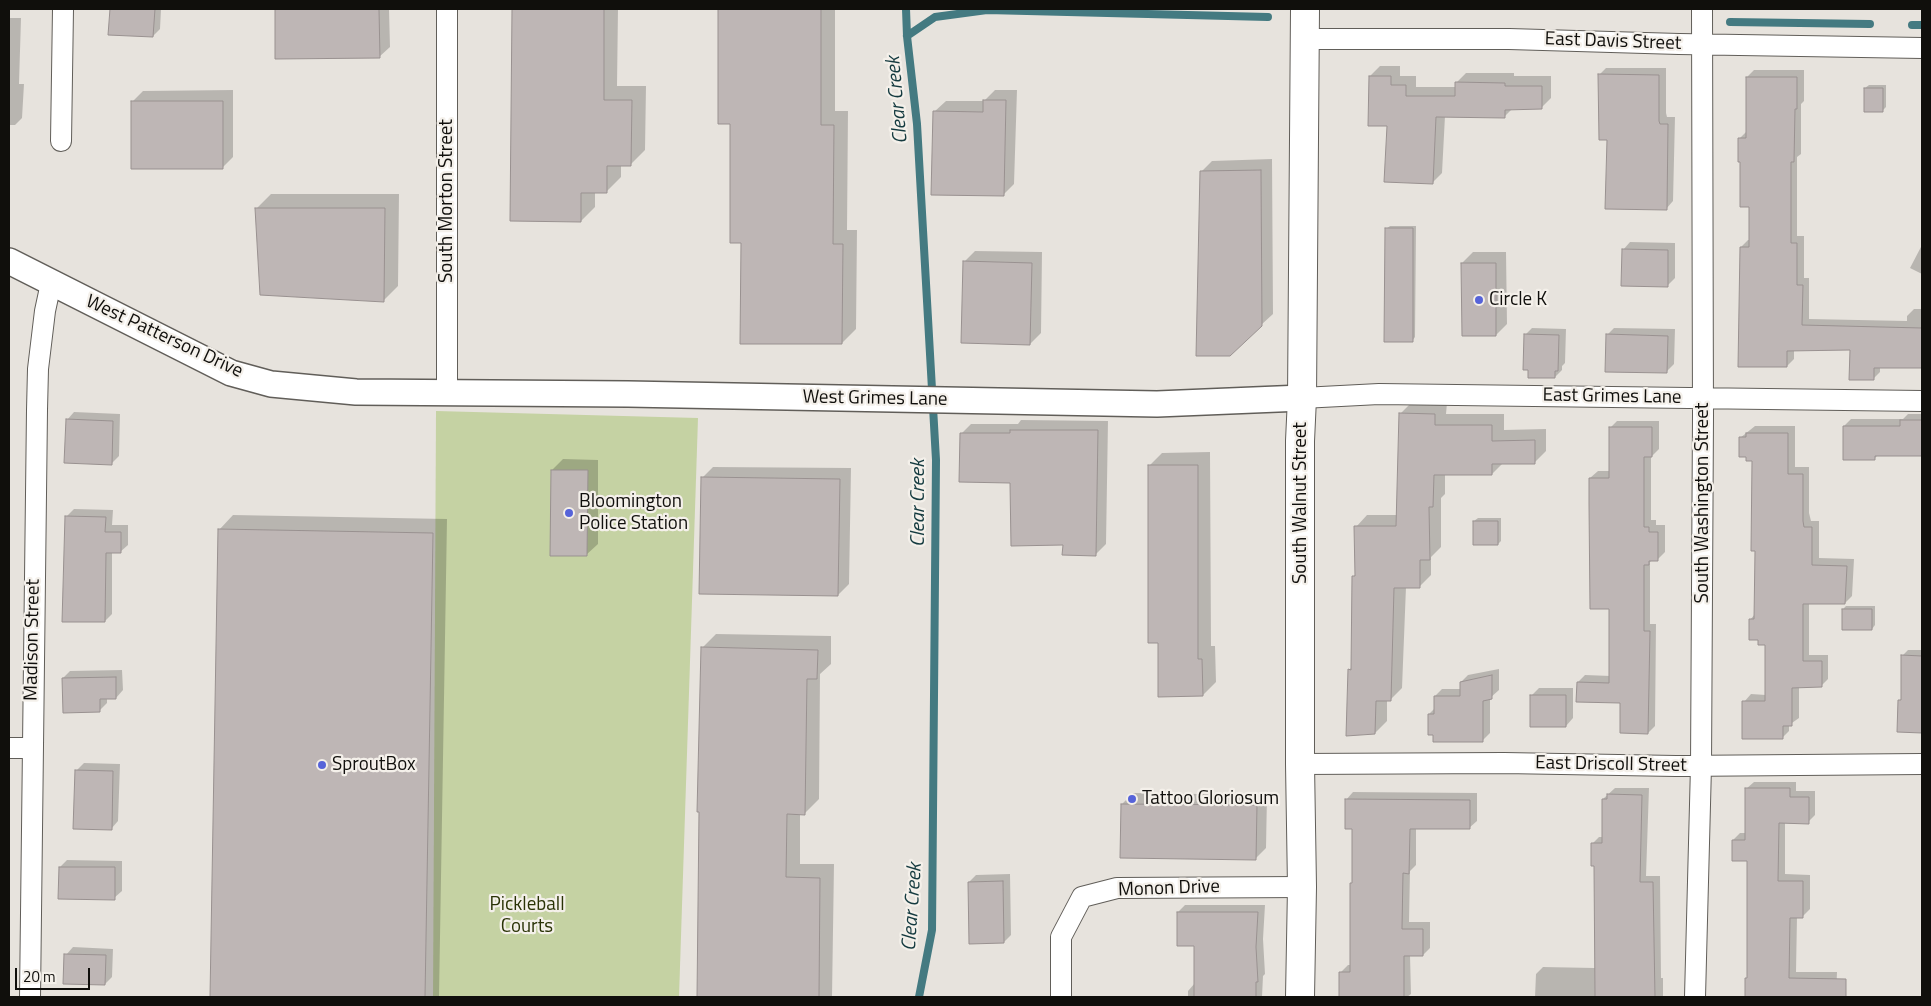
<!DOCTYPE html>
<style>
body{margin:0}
#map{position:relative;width:1931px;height:1006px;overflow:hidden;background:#e7e3dd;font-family:"Titillium Web",sans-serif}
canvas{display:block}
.frame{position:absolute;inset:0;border:10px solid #100f0c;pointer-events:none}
.scale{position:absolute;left:15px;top:968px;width:75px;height:22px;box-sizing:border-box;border:2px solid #100f0c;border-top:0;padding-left:6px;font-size:15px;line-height:18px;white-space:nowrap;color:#100f0c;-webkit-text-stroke:4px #f4f0ea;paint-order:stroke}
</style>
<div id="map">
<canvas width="1931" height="1006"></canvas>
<div class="frame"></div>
<div class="scale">20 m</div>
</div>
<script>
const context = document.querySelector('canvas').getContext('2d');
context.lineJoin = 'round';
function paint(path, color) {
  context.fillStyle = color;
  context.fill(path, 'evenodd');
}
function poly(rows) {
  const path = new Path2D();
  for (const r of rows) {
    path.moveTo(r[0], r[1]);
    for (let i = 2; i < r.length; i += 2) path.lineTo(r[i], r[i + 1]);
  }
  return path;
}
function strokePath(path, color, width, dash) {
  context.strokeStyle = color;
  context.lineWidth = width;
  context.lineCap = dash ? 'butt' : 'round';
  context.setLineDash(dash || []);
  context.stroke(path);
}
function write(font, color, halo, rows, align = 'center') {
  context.font = font + ' "Titillium Web",sans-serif';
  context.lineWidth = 4.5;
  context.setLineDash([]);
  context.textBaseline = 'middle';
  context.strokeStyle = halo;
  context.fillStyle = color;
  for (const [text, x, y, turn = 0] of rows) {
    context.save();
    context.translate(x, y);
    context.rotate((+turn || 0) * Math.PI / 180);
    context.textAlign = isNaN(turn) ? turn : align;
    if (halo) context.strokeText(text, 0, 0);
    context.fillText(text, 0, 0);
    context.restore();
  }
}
paint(poly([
 [436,411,698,418,679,997,433,997]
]), '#c5d2a3');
paint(poly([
 [111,9,161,9,160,29,153,36,110,34],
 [276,9,389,9,390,47,379,57,277,58],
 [513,9,618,9,617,86,646,86,645,150,631,164,621,164,621,177,606,192,595,192,595,207,581,221,511,220],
 [720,9,835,9,835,111,848,111,847,230,857,230,856,329,842,343,732,123,719,123],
 [9,18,21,18,19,84,24,84,22,118,15,125,9,125],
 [1380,66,1400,66,1400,76,1416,76,1416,87,1456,87,1456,83,1466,73,1514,73,1514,76,1551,76,1551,98,1541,108,1513,108,1504,117,1445,116,1442,173,1432,183,1388,125,1370,76],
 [1606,68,1666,68,1666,113,1667,117,1675,117,1673,201,1666,209,1608,139,1599,75],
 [1754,70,1804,70,1804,101,1801,104,1801,154,1797,157,1797,236,1804,236,1804,278,1809,278,1809,319,1907,321,1907,316,1914,309,1922,309,1922,367,1880,367,1880,372,1873,379,1851,349,1794,350,1794,359,1787,366,1741,247,1748,240,1750,240,1750,206,1740,138,1747,131,1747,77],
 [1869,85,1886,85,1886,107,1883,110,1865,88],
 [233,90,233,157,222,168,132,102,143,91],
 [995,90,1017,90,1014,184,1003,195,934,112,946,101,984,101],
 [1272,159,1273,314,1261,325,1201,172,1212,161],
 [271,194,399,194,398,286,384,300,256,209],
 [1390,226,1416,226,1415,337,1412,341,1386,229],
 [1630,242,1675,243,1675,278,1668,285,1623,250],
 [1922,245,1922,274,1910,268],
 [975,251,1042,252,1041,333,1030,344,964,262],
 [1473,252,1506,252,1507,324,1496,335,1462,263],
 [1532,328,1566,329,1565,363,1562,366,1562,370,1555,377,1525,335],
 [1614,328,1675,329,1674,364,1667,371,1607,335],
 [1412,402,1447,403,1446,414,1504,414,1504,430,1546,429,1546,451,1534,463,1503,463,1492,474,1445,474,1445,494,1441,498,1441,547,1431,557,1431,575,1419,587,1406,587,1402,688,1390,700,1387,700,1387,721,1375,733,1349,670,1352,667,1353,577,1356,574,1356,527,1367,515,1398,515,1400,414],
 [74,412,120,414,119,456,111,464,67,420],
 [1908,414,1922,414,1922,455,1878,455,1874,459,1844,426,1851,419,1903,419],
 [1021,420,1108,421,1106,544,1096,554,1011,481,961,434,971,424,1018,424],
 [1617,421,1659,421,1659,449,1651,457,1651,520,1656,520,1656,525,1665,525,1665,552,1658,559,1653,559,1650,562,1650,624,1656,624,1655,726,1648,733,1621,702,1578,682,1585,675,1611,676,1611,608,1590,478,1598,471,1610,471,1610,428],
 [1755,426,1795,426,1795,467,1809,467,1809,513,1811,521,1819,521,1819,558,1854,559,1852,596,1845,603,1809,603,1809,655,1828,655,1828,679,1821,686,1799,686,1799,718,1789,725,1789,731,1782,738,1744,702,1751,694,1766,695,1766,644,1759,639,1750,620,1755,614,1756,549,1753,460,1740,438],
 [1210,452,1211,646,1215,646,1216,682,1203,695,1159,642,1149,466,1162,453],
 [563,459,598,460,598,544,586,555,552,470],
 [713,467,851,468,849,584,838,595,702,478],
 [74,509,113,510,112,525,128,525,128,545,120,552,112,552,112,614,105,621,66,517],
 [233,515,447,519,439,997,212,997,219,530],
 [1478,518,1501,518,1501,541,1498,544,1474,521],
 [1846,606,1875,606,1875,625,1872,629,1843,609],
 [716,634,831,636,831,664,820,674,819,799,805,813,800,813,800,864,834,864,832,997,698,997,702,648],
 [1908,650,1922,650,1922,731,1899,731,1899,701,1902,698,1902,656],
 [1499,669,1499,690,1490,698,1490,733,1482,741,1429,714,1435,708,1435,696,1442,689,1461,689,1461,682,1468,675],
 [122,670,123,690,116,698,107,698,107,703,99,711,63,678,70,671],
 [1539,688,1573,688,1573,718,1566,726,1532,695],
 [84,763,120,764,118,821,111,829,76,771],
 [1754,782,1796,782,1796,791,1815,791,1815,815,1808,822,1785,822,1785,874,1810,875,1810,909,1802,917,1797,917,1796,972,1837,972,1836,997,1746,997,1746,979,1748,976,1748,860,1733,840,1740,833,1746,833,1746,789],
 [1615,788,1649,788,1646,876,1660,876,1661,978,1663,978,1663,996,1535,997,1536,974,1543,967,1595,968,1595,865,1592,844,1599,837,1603,837,1603,799],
 [1353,792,1477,793,1477,821,1469,828,1416,828,1416,865,1410,871,1409,922,1430,922,1430,948,1423,955,1410,955,1411,994,1407,997,1340,997,1341,972,1348,965,1351,965,1351,884,1354,881,1354,828,1346,800],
 [1133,793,1267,795,1266,848,1255,859,1122,804],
 [67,860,122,861,122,891,114,898,60,867],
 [1010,874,1011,935,1004,942,969,882,976,875],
 [1185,905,1265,905,1263,939,1265,974,1263,976,1262,997,1188,997,1188,991,1195,983,1195,945,1178,912],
 [73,947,113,949,112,977,105,984,66,955]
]), '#0003');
strokePath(poly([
 [906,9,907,36,917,124,936,460,932,930,919,997],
 [1730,22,1870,24],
 [1912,25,1922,25],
 [907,36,935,17,987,10,1268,17]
]), '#447a81', 8);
const building = poly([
 [110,9,155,9,153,37,108,35,110,9],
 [275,9,379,9,380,58,275,59,275,9],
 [512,9,604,9,604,100,632,100,631,166,607,166,607,193,581,193,581,222,510,221,512,9],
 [718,9,821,9,821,125,834,125,833,244,843,244,842,344,740,344,741,243,730,243,730,124,718,124,718,9],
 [1598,74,1659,75,1659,121,1660,124,1668,124,1667,210,1605,209,1607,140,1599,140,1598,74],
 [1369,76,1391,76,1391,85,1406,85,1406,96,1455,96,1455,82,1505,83,1505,86,1542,86,1542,109,1505,110,1505,118,1436,117,1433,184,1384,182,1387,126,1368,126,1369,76],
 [1746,77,1797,77,1797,109,1795,109,1794,162,1791,162,1791,243,1797,243,1797,285,1803,285,1802,325,1922,328,1922,368,1874,368,1874,380,1849,380,1850,350,1787,351,1787,367,1738,367,1740,247,1749,247,1749,207,1740,207,1740,162,1738,162,1738,138,1746,138,1746,77],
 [1864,88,1883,88,1883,112,1864,112,1864,88],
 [983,100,1006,100,1004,196,931,195,933,111,983,112,983,100],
 [131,101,223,101,223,169,131,169,131,101],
 [1261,170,1262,326,1230,356,1196,356,1200,171,1261,170],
 [255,208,385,208,384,302,260,295,255,208],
 [1385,228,1413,228,1413,342,1384,342,1385,228],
 [1622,249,1668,250,1668,287,1621,286,1622,249],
 [963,261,1032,263,1030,345,961,343,963,261],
 [1461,263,1496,263,1496,336,1462,336,1461,263],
 [1524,334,1559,335,1558,371,1555,371,1555,378,1528,378,1528,370,1523,370,1524,334],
 [1606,334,1668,336,1667,373,1605,372,1606,334],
 [1399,413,1435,414,1435,425,1492,425,1492,441,1535,440,1535,464,1492,464,1492,475,1434,475,1433,507,1429,507,1430,560,1420,560,1420,588,1394,588,1391,701,1376,701,1375,734,1346,736,1348,669,1351,670,1352,576,1355,576,1354,526,1396,526,1399,413],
 [66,419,113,421,112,465,64,463,66,419],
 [1900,420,1922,420,1922,456,1875,456,1875,460,1843,460,1843,426,1900,426,1900,420],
 [1609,427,1652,427,1652,457,1644,457,1644,527,1649,527,1649,532,1658,532,1658,561,1649,561,1649,565,1644,565,1644,631,1650,631,1648,734,1620,733,1620,703,1576,702,1577,682,1609,683,1609,609,1590,609,1589,504,1589,478,1609,478,1609,427],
 [1010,430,1098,430,1096,556,1062,555,1063,545,1011,546,1010,483,959,482,960,433,1010,433,1010,430],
 [1746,433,1788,433,1788,474,1803,474,1803,521,1804,527,1812,527,1812,565,1847,566,1845,604,1803,604,1803,661,1822,661,1822,687,1792,688,1792,726,1783,726,1783,739,1742,739,1742,701,1765,701,1765,645,1758,645,1758,640,1749,640,1749,619,1754,619,1755,551,1751,551,1752,461,1746,461,1746,457,1739,457,1739,437,1746,437,1746,433],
 [1148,465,1198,465,1198,659,1202,659,1203,696,1158,697,1158,643,1148,643,1148,465],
 [551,470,588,470,587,556,550,556,551,470],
 [701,477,840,479,838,596,699,594,701,477],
 [65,516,106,517,105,532,121,532,121,553,106,553,105,622,62,622,65,516],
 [1473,521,1498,521,1498,545,1473,545,1473,521],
 [218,529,433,533,425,997,210,997,218,529],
 [1842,609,1872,609,1872,630,1842,630,1842,609],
 [701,647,818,650,817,679,807,679,805,815,787,814,786,877,820,878,819,997,697,997,699,812,697,812,701,647],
 [1901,655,1922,656,1922,733,1897,732,1898,700,1901,700,1901,655],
 [1492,675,1492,699,1483,701,1483,742,1433,742,1433,735,1428,735,1428,714,1434,714,1434,696,1460,696,1460,682,1492,675],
 [116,677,116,699,100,699,100,712,63,713,62,678,116,677],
 [1530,695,1566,695,1566,727,1530,727,1530,695],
 [75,770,113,771,112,830,73,829,75,770],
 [1745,788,1790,788,1790,797,1809,797,1809,824,1779,823,1778,881,1803,881,1803,918,1790,918,1789,978,1846,979,1846,997,1745,997,1745,978,1747,978,1747,861,1732,861,1732,840,1745,840,1745,788],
 [1607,794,1642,795,1640,882,1653,882,1655,997,1595,997,1594,866,1591,866,1591,843,1602,843,1602,799,1607,799,1607,794],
 [1345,799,1470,800,1470,829,1410,829,1409,874,1403,873,1402,929,1423,929,1423,956,1404,956,1404,997,1339,997,1339,972,1350,972,1350,883,1352,883,1352,829,1345,829,1345,799],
 [1121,804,1257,805,1256,860,1120,858,1121,804],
 [59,867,115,867,115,900,58,899,59,867],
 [1003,881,1004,943,969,944,968,882,1003,881],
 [1177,912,1258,912,1256,947,1258,982,1256,982,1256,997,1194,997,1194,946,1177,946,1177,912],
 [64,954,106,955,105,985,63,984,64,954]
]);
paint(building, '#beb6b5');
strokePath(building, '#999190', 1);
const minor = poly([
 [447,9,447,393],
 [1304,39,1509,39,1679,44,1922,48],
 [61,141,63,9],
 [1302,398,1379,394,1922,401],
 [9,748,32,748],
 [1300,764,1504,763,1676,766,1922,764],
 [30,997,37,410,38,369,45,311,51,283],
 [1061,997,1061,937,1082,897,1117,888,1302,887],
 [1695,997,1701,766,1703,415,1702,9]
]);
const tertiary = poly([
 [9,261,231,373,271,384,356,392,628,394,1157,404,1302,398]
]);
const primary = poly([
 [1300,997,1302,887,1300,764,1300,441,1302,398,1305,9]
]);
strokePath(minor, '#615e59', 22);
strokePath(tertiary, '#615e59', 28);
strokePath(primary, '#615e59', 30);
strokePath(minor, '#fff', 20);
strokePath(tertiary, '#fff', 25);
strokePath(primary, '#fff', 28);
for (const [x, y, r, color] of [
 [1479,300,5,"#5663d9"],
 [569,513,5,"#5663d9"],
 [322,765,5,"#5663d9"],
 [1132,799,5,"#5663d9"]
]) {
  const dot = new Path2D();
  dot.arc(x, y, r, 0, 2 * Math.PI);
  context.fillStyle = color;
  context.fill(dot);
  strokePath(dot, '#f4f0ea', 2);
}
write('19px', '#100f0c', '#f4f0ea', [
 ["East Davis Street",1613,42,2],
 ["South Morton Street",447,201,-90],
 ["West Patterson Drive",164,337,25],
 ["East Grimes Lane",1612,397,1],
 ["West Grimes Lane",875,399,1],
 ["South Walnut Street",1301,503,-90],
 ["South Washington Street",1703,503,-90],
 ["Madison Street",33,640,-89],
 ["East Driscoll Street",1611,765,1],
 ["Monon Drive",1169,889,-2]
]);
write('19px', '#100f0c', '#f4f0ea', [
 ["Circle K",1489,300],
 ["Bloomington",579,502],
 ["Police Station",579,524],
 ["SproutBox",332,765],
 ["Tattoo Gloriosum",1142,799]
], 'left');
write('19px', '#2a3306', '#f4f0ea', [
 ["Pickleball",527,905],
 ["Courts",527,927]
]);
write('italic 20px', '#143a3f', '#f4f0ea', [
 ["Clear Creek",898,100,-95],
 ["Clear Creek",919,503,-90],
 ["Clear Creek",913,907,-86]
]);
</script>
